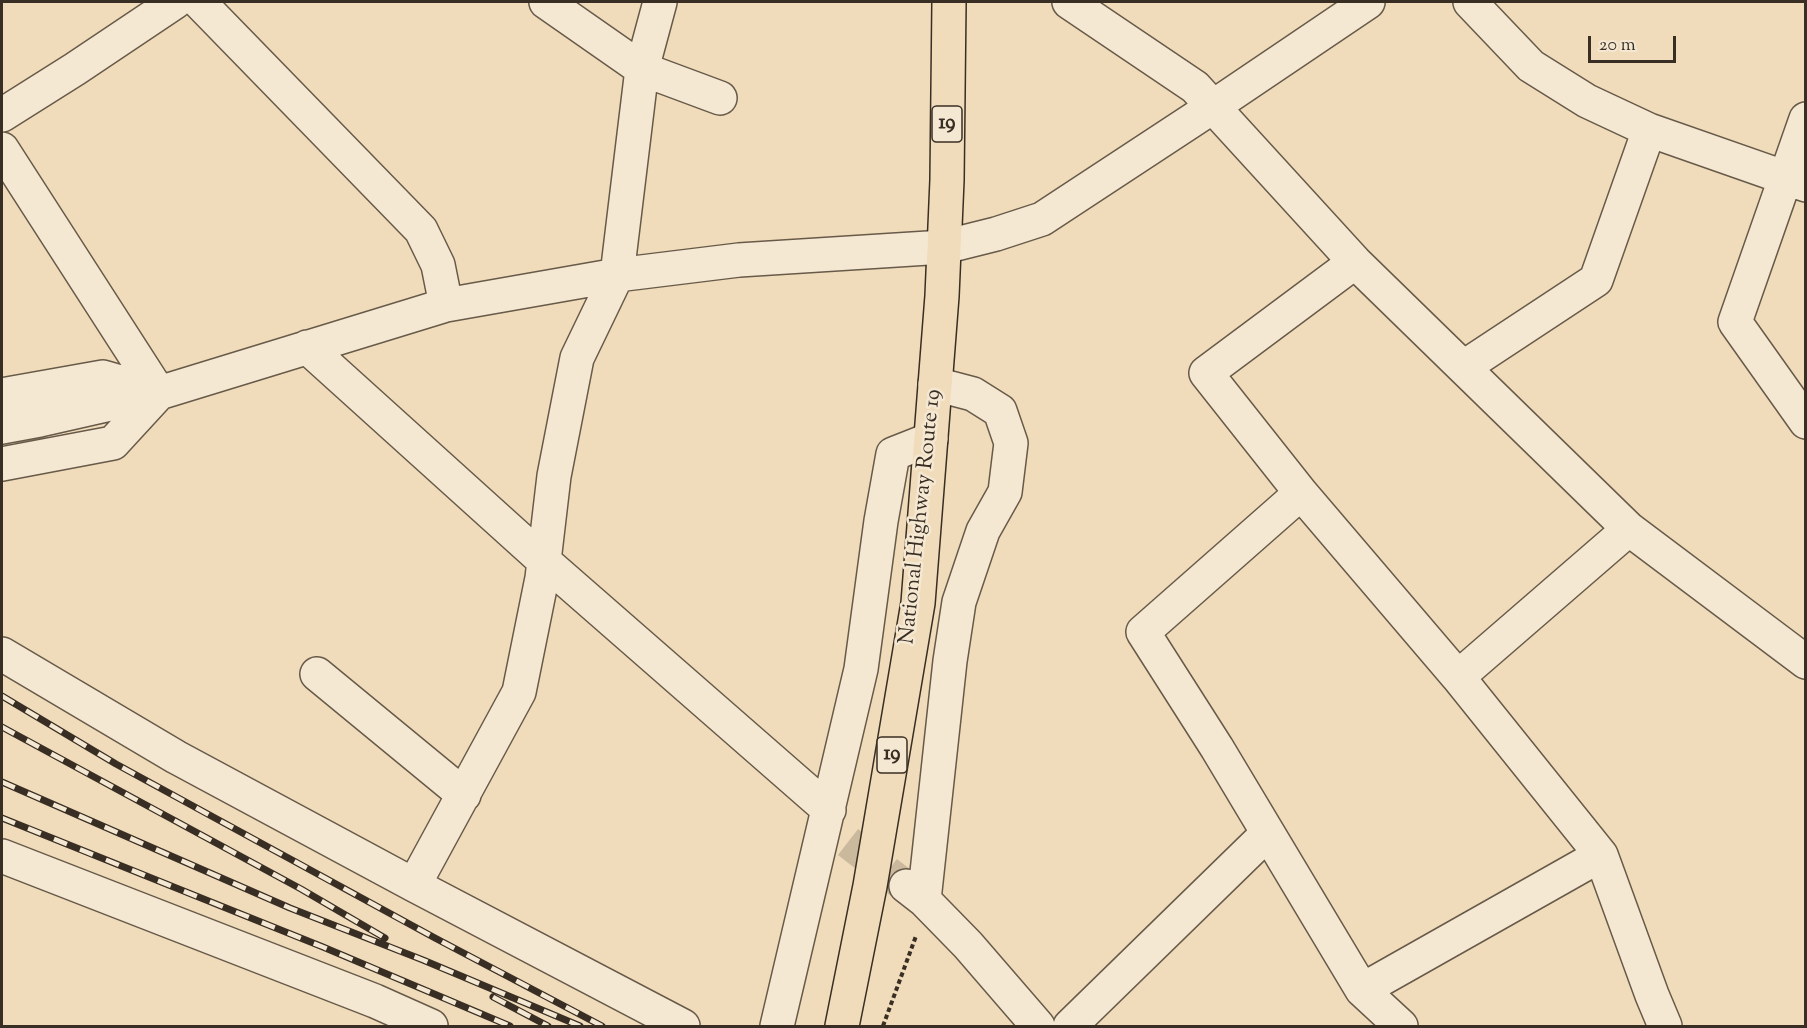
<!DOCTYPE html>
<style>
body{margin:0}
#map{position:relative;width:1807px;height:1028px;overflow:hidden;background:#f0dcbb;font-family:"Sorts Mill Goudy",serif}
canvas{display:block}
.frame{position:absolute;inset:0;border:3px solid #392e23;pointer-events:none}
.scale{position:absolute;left:1588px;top:36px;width:88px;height:27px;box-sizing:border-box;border:3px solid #392e23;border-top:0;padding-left:8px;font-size:18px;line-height:21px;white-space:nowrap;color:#392e23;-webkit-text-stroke:4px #f5e8d3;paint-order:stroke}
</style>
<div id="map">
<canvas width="1807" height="1028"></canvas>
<div class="frame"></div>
<div class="scale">20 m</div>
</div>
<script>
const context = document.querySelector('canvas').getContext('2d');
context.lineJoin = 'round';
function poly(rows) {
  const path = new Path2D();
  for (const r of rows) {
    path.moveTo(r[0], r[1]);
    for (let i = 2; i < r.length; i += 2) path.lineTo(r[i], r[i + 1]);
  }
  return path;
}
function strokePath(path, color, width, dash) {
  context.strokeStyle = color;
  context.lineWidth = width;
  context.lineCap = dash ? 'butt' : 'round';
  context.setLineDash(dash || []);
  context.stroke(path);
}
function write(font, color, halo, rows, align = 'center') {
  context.font = font + ' "Sorts Mill Goudy",serif';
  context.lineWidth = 5;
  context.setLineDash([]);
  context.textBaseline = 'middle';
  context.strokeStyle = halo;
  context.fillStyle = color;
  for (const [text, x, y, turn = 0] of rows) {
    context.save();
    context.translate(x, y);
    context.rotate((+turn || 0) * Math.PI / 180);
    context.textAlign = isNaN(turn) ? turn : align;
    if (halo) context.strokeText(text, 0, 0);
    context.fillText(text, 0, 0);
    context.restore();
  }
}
strokePath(poly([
 [848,842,905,886]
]), '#cbb99d', 33, [33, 16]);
const minor = poly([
 [199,2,421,230,438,265,446,305],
 [546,2,642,69,720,98],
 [1069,2,1195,87,1355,262,1629,529,1806,662],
 [1470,2,1531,66,1587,101,1649,130,1806,185],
 [2,115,75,69,175,2],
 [1806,119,1735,322,1806,422],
 [2,149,159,393],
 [1355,262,1206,373,1301,493,1458,677,1601,855,1652,995,1665,1026],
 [307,347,544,561,829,810],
 [1464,367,1596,280,1649,130],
 [2,395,103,377,155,392],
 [2,427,40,420,159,393,446,305,617,275,739,260,944,247,996,234,1042,219,1214,106,1368,2],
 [2,464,113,443,159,393],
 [1301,493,1143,632,1217,748,1362,990,1401,1026],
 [2,654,176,757,414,885,683,1026],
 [317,674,464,795],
 [1458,677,1629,529],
 [2,856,375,1001,431,1026],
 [414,885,519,692,542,578,554,476,577,358,617,275,642,69,660,2],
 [906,886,924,900,968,945,1038,1026],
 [924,900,950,661,959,602,983,531,1005,492,1011,443,1000,411,973,394,935,384],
 [1362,990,1601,855],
 [777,1026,861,669,881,521,893,454,931,439],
 [1070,1026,1268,833]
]);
const highway = poly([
 [842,1026,870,886,918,603,942,296,947,180,949,2]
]);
strokePath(minor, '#675a49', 36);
strokePath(highway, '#392e23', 36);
strokePath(poly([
 [883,1026,916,936]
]), '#392e23', 4, [4.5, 3]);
strokePath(minor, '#f5e8d3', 33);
strokePath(highway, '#f0dcbb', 33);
const rail = poly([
 [2,696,116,764,435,938,602,1026],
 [2,727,301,889,385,938],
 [2,782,290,908,423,960,580,1026],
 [2,818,323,947,510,1026],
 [493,997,548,1026]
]);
strokePath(rail, '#392e23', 7);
strokePath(rail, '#f5e8d3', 4.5, [14]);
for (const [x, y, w] of [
 [947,124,30],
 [892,755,30]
]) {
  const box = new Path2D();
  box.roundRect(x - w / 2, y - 18, w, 36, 4.5);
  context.fillStyle = '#f5e8d3';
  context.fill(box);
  strokePath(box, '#392e23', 1.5);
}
write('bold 21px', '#392e23', null, [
 ["19",947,124],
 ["19",892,755]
]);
write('22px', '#392e23', '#f5e8d3', [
 ["National Highway Route 19",922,517,-84]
]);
</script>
